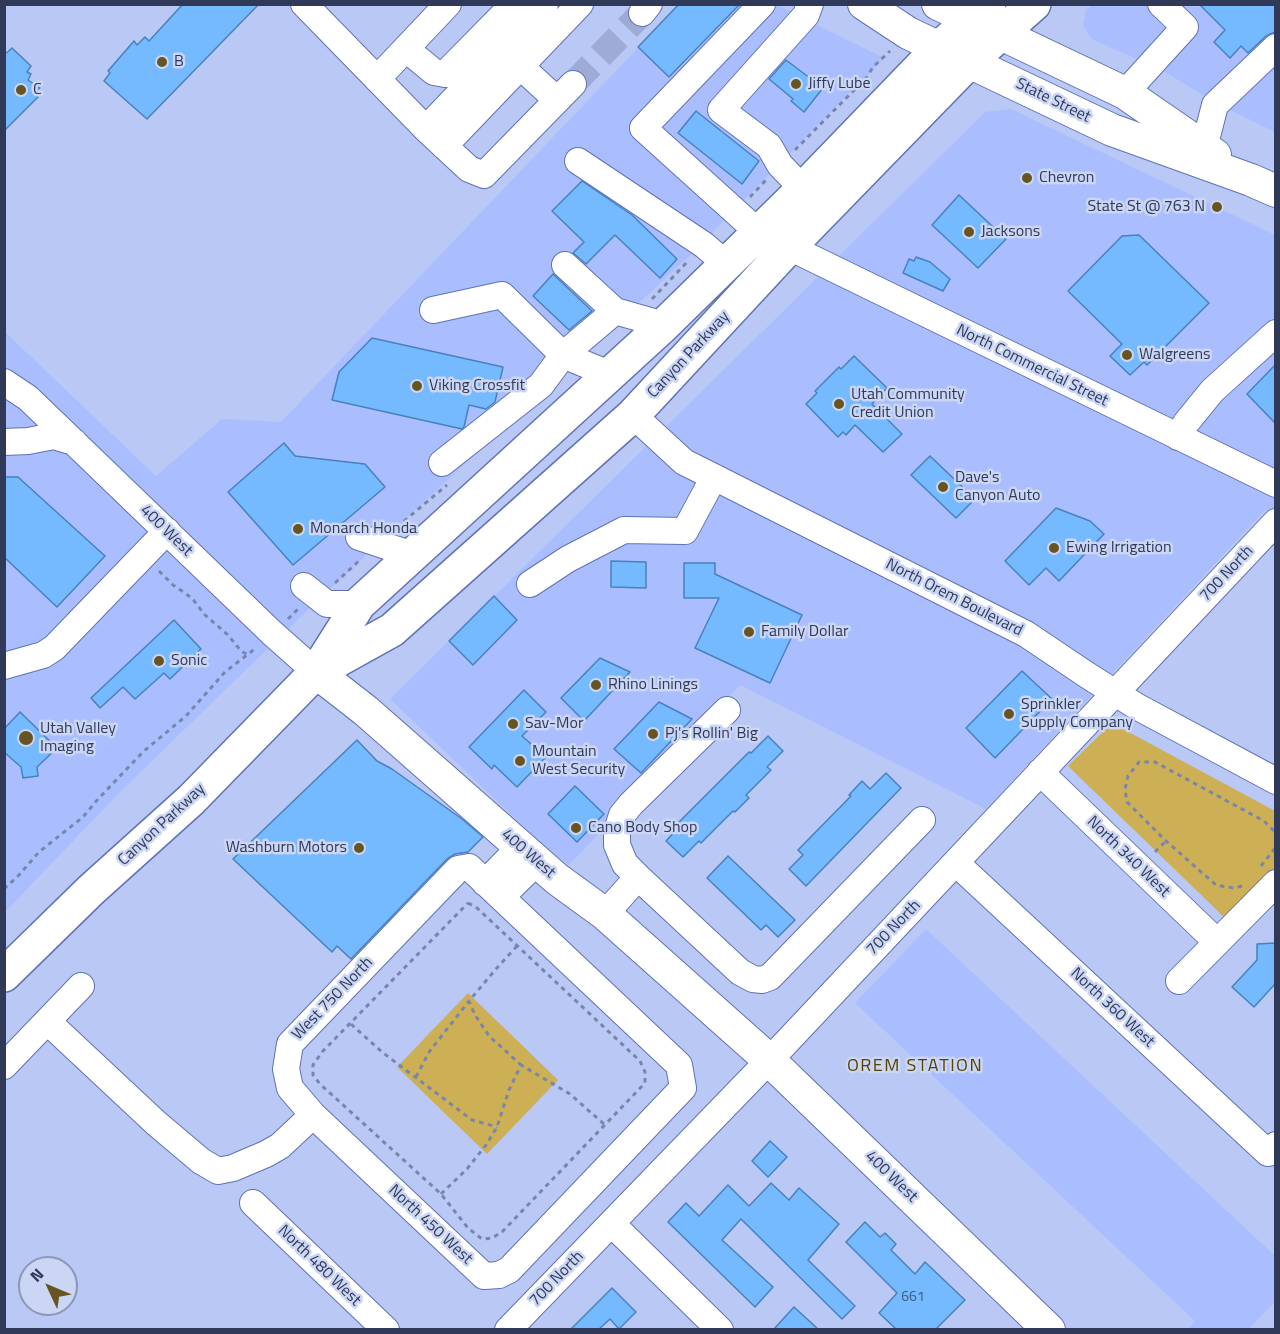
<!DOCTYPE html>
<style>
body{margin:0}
#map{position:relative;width:1280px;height:1334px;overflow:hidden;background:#b9c8f4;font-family:"Titillium Web",sans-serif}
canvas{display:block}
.frame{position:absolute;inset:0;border:6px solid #303957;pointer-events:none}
.north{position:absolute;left:18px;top:1256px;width:60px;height:60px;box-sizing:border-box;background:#cbd5f4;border:2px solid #8d97b5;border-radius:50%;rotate:314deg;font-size:16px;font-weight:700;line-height:24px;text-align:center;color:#303957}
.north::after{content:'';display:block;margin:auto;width:21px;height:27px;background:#652;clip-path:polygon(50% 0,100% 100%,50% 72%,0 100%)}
</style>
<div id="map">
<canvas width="1280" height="1334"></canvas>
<div class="frame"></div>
<div class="north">N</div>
</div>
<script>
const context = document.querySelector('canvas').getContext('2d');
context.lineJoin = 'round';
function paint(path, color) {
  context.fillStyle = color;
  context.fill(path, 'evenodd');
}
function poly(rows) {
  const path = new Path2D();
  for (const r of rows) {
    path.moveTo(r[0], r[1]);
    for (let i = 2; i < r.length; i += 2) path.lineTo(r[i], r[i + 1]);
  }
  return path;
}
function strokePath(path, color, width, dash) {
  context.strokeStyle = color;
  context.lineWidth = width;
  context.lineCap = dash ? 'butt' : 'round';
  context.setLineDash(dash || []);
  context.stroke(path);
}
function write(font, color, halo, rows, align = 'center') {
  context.font = font + ' "Titillium Web",sans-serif';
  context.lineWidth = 5;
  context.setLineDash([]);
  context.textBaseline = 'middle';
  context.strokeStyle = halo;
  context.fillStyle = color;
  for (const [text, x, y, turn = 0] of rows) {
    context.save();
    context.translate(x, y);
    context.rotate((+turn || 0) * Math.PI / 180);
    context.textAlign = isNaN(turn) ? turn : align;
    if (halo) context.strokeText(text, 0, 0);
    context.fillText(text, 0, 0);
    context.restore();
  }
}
paint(poly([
 [679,5,777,5,884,58,684,261,318,600,121,791,5,912,4,331,156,476,222,419,281,422],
 [1092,5,1275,5,1275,132,1216,103,1165,72,1092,39,1083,26,1086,10],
 [1011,109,1275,235,1275,511,1265,510,986,809,740,685,569,865,544,846,390,699,985,112],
 [926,929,1275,1256,1275,1301,1249,1329,1188,1329,1195,1321,855,1003]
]), '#aabeff');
paint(poly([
 [1112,723,1275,811,1275,870,1226,919,1068,766],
 [468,993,558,1080,487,1154,397,1067]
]), '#cdaf56');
const building = poly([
 [183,4,259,4,147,119,104,81,110,73,108,71,134,41,137,45,145,37,149,41,183,4],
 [679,4,740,4,669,77,638,47,679,4],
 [1199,4,1275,4,1275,32,1266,36,1248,53,1241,46,1230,58,1214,42,1225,30,1199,4],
 [12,48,31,66,27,72,31,74,28,80,40,88,34,92,38,97,4,131,4,55,12,48],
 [786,60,823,88,804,112,791,101,793,99,769,79,786,60],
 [696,111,759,161,742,184,678,133,696,111],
 [582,181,632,215,677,259,660,278,615,235,586,264,573,253,584,242,552,211,582,181],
 [959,195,1006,239,978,268,932,225,959,195],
 [1139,235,1209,303,1147,365,1144,362,1130,375,1110,356,1122,344,1068,291,1122,236,1139,235],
 [916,257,930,262,950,279,943,291,903,273,909,259,914,261,916,257],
 [553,274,592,311,569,330,533,296,553,274],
 [372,338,503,367,495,402,486,409,469,405,464,427,462,429,332,400,339,372,372,338],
 [854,356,887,388,872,404,902,434,883,452,855,425,846,435,843,432,838,437,806,404,817,393,815,391,839,367,841,369,854,356],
 [1275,365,1275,423,1247,394,1275,365],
 [284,443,295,456,365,464,385,487,293,565,228,492,284,443],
 [930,456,975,499,956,518,911,475,930,456],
 [4,477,18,477,105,556,57,607,4,557,4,477],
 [1056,508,1090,521,1104,534,1059,581,1046,568,1029,585,1005,561,1056,508],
 [611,561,646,562,646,588,611,587,611,561],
 [684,563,715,563,715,574,802,615,770,683,695,648,719,598,684,598,684,563],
 [494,596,517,620,473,665,449,641,494,596],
 [174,620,201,649,170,679,164,673,135,699,123,687,100,708,91,698,174,620],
 [600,658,630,672,584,721,561,698,600,658],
 [1022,671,1052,699,995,758,966,728,1022,671],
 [524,690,546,712,522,736,546,757,517,787,494,765,492,769,469,747,524,690],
 [659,702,692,719,641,773,614,749,659,702],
 [20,712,57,748,37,767,38,776,23,778,21,767,4,752,4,729,20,712],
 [768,736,783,751,767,767,771,770,746,795,749,798,735,812,733,811,701,843,699,841,683,857,666,841,680,826,677,824,749,752,751,753,768,736],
 [357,740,377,761,392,769,462,819,483,837,468,852,455,854,447,859,351,959,337,946,332,952,233,859,357,740],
 [886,773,901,788,806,886,789,869,803,855,798,850,851,796,849,795,862,781,870,789,886,773],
 [575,786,604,814,577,842,548,814,575,786],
 [728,856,795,920,778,937,766,925,761,930,707,878,728,856],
 [1275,943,1275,984,1254,1007,1232,987,1257,960,1257,944,1275,943],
 [770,1141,787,1157,768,1177,752,1161,770,1141],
 [771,1183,789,1200,799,1188,839,1224,808,1260,855,1306,842,1319,741,1219,722,1240,773,1287,755,1307,668,1222,686,1203,699,1216,728,1185,749,1206,771,1183],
 [865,1222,880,1237,885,1233,896,1244,891,1250,915,1274,925,1262,965,1300,936,1329,896,1329,879,1313,897,1293,846,1242,865,1222],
 [612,1288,636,1312,619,1329,610,1319,599,1329,571,1329,612,1288],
 [794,1307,818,1329,774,1329,794,1307]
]);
paint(building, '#75b9ff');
strokePath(building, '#4881bb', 1.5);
strokePath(poly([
 [573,84,642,13]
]), '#9eabd5', 26, [26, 13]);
const minor = poly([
 [304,4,426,129,545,4],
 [642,13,649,4],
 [406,49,434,72,445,74,514,4],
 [509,56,557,100],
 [377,79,448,4],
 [1125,93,1185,27,1161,4],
 [426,129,469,169,484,175,573,84],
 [444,146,580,4],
 [1204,148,1215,105,1276,47],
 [578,161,704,245,726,264],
 [803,189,780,165,769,146,721,110,806,15,810,4],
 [758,232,643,128,762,4],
 [789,247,1276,484],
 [433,310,502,295,563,355,609,374],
 [615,311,664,325],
 [4,382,28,398,272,633,316,672],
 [633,415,684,462,1026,634,1087,675,1136,706,1276,781],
 [1178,437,1186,423,1212,391,1276,333],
 [4,442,28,441,54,436,74,442],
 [442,463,541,385,563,355,615,311,565,265],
 [359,537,413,555],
 [530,584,568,559,624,530,685,531,714,477],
 [304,586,327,604,359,604],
 [4,666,43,655,54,648,167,531],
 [727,710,631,804,622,815,617,831,617,845,625,864,638,877,740,972,753,979,762,980,770,977,922,820],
 [1040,772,1217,942],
 [956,863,1268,1153,1276,1145],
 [469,867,679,1065,683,1088,509,1270,499,1275,484,1276,313,1115,290,1088,286,1069,290,1044,458,869,469,867],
 [485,883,520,847],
 [501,897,537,862],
 [605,914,638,877],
 [1179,981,1276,883],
 [48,1022,156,1123,201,1161,218,1171,233,1168,266,1154,280,1146,313,1115],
 [4,1066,81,986],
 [253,1203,386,1330],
 [612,1224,720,1330],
 [508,1330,781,1048,1276,522]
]);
const major = poly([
 [864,4,908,33,1112,130,1251,180,1276,191],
 [938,4,1125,93,1215,155],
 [316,672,366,711,557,879,605,914,769,1060,1049,1330]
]);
const highway = poly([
 [320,670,392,630,633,415,789,247,969,62,1034,4],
 [4,975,91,890,191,800,316,672,359,604,664,325,803,189,940,47,989,4]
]);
strokePath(minor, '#5e72b6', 28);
strokePath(major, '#5e72b6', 34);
strokePath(highway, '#5e72b6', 36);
strokePath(poly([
 [795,150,867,77,873,67,890,51],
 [750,197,766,180],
 [652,299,689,260],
 [397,527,447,485],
 [159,571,173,585,192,598,204,614,228,635,241,651,248,655],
 [335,583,361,559],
 [288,619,298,609],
 [1155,852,1166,841],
 [1261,866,1276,847],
 [1242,886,1234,888,1216,885,1166,841,1127,802,1125,789,1128,776,1139,762,1155,762,1264,821,1276,833],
 [4,889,19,875,39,852,83,817,98,799,144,751,186,716,225,672,256,648],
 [468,903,477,908,640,1061,645,1072,645,1083,502,1232,492,1238,482,1239,468,1228,441,1194,320,1084,313,1075,313,1065,322,1052,468,903],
 [517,946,496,969,469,1001,475,1015,489,1036,521,1065],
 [351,1024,382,1052,472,1120,497,1127],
 [416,1077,429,1052,469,1001],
 [441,1194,467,1169,486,1145,497,1127,509,1090,521,1065,570,1094,605,1125]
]), '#7986ab', 3, [4.5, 4.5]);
strokePath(minor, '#fff', 26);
strokePath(major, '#fff', 32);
strokePath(highway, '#fff', 33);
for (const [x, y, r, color] of [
 [162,62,6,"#652"],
 [796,84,6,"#652"],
 [21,90,6,"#652"],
 [1027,178,6,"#652"],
 [1217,207,6,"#652"],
 [969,232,6,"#652"],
 [1127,355,6,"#652"],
 [417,386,6,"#652"],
 [839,404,6,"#652"],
 [943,487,6,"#652"],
 [298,529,6,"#652"],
 [1054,548,6,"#652"],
 [749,632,6,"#652"],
 [159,661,6,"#652"],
 [596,685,6,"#652"],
 [1009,714,6,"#652"],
 [513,724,6,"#652"],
 [653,734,6,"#652"],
 [26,738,8,"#652"],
 [520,761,6,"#652"],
 [576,828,6,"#652"],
 [359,848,6,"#652"]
]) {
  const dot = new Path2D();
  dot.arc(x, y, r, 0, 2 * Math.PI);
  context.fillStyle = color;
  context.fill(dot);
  strokePath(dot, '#cbd5f4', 2);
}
write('14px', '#415981', null, [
 ["661",913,1298]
]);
write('16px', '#303957', '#cbd5f4', [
 ["B",174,62],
 ["Jiffy Lube",808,84],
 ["C",33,90],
 ["Chevron",1039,178],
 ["State St @ 763 N",1205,207,"right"],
 ["Jacksons",981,232],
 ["Walgreens",1139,355],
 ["Viking Crossfit",429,386],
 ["Utah Community",851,395],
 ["Credit Union",851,413],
 ["Dave's",955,478],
 ["Canyon Auto",955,496],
 ["Monarch Honda",310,529],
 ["Ewing Irrigation",1066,548],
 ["Family Dollar",761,632],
 ["Sonic",171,661],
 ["Rhino Linings",608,685],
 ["Sprinkler",1021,705],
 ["Supply Company",1021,723],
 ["Sav-Mor",525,724],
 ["Utah Valley",40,729],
 ["Imaging",40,747],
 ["Pj's Rollin' Big",665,734],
 ["Mountain",532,752],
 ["West Security",532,770],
 ["Cano Body Shop",588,828],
 ["Washburn Motors",347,848,"right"]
], 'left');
write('16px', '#303957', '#cbd5f4', [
 ["State Street",1053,101,26],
 ["Canyon Parkway",689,355,-47],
 ["North Commercial Street",1032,366,26],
 ["400 West",166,531,44],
 ["700 North",1227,574,-47],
 ["North Orem Boulevard",954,598,27],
 ["Canyon Parkway",162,825,-43],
 ["400 West",528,854,41],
 ["North 340 West",1128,857,44],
 ["700 North",894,928,-46],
 ["West 750 North",333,999,-46],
 ["North 360 West",1112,1008,43],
 ["400 West",891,1177,44],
 ["North 450 West",430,1225,43],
 ["North 480 West",319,1266,44],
 ["700 North",557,1279,-46]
]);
context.letterSpacing = '1.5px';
write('18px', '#574401', '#cbd5f4', [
 ["OREM STATION",915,1067]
]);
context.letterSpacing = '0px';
</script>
